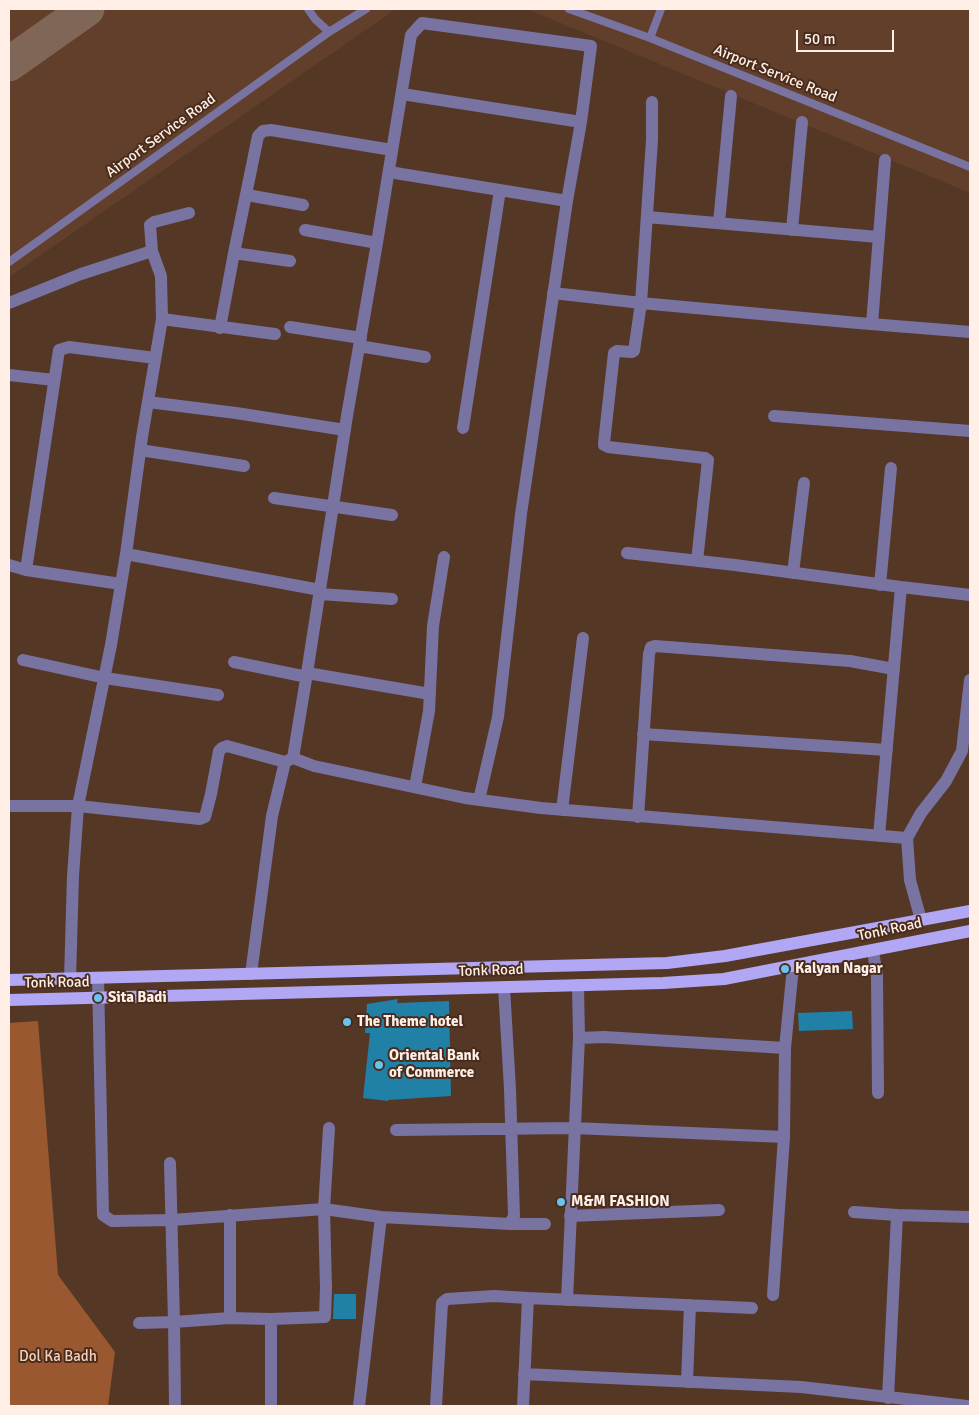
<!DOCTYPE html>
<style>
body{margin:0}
#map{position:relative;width:979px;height:1415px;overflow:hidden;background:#553726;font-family:Signika,sans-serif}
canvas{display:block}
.frame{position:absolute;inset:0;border:10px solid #ffefe7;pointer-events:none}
.scale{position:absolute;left:796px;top:30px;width:98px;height:22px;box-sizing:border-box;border:2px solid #ffefe7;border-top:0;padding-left:6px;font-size:15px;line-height:18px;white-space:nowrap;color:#ffefe7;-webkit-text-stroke:4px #492c1c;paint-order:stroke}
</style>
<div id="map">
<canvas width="979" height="1415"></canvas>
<div class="frame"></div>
<div class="scale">50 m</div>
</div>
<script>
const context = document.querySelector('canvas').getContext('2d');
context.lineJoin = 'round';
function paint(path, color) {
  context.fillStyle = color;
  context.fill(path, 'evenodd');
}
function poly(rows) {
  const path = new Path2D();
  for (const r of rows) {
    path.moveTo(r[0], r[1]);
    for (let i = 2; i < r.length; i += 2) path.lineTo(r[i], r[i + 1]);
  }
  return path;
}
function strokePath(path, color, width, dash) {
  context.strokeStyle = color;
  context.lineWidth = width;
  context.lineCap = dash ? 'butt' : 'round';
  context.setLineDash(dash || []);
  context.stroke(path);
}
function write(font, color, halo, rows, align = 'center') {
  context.font = font + ' Signika,sans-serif';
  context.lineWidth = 4;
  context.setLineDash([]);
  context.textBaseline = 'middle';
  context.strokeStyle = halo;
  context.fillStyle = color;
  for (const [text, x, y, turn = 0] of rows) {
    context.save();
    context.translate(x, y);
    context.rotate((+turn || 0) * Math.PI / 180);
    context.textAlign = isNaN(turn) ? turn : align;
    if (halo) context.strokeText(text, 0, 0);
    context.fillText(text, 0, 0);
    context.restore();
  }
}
paint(poly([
 [9,9,396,9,9,277],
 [527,9,970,9,970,193]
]), '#623f2a');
paint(poly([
 [38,1021,58,1275,115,1352,108,1406,9,1406,9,1023]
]), '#9a5831');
strokePath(poly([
 [9,64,87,9]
]), '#806657', 35);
paint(poly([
 [398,999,397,1003,449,1001,451,1096,388,1100,388,1101,363,1098,370,1033,365,1033,367,1004],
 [852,1011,853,1029,799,1031,798,1013],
 [334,1294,356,1294,356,1319,333,1319]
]), '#2180a6');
strokePath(poly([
 [308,9,315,19,329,32],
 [569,9,650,38,970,167],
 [650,38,661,9],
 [9,262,329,32,366,9]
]), '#7973a2', 8);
strokePath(poly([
 [389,172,567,201,581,122],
 [247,195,303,205],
 [647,217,878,237],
 [719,223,731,96],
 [305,230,377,243],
 [792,230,802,122],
 [152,251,150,225,154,222,189,213],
 [234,253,258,136,263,131,271,130,392,150],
 [553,293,641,303,652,140,652,102],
 [9,303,81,274,152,251,161,276,162,319,142,437,126,554,111,645,78,806,200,819,205,817,211,794,219,751,222,748,227,746,285,762],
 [162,319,275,334],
 [872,324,885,160],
 [290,327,361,338],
 [220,328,234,253,290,261],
 [359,346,425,357],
 [9,375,54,380],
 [148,402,236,413,345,430],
 [774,416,970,431],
 [463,428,500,190],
 [140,450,244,466],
 [274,498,392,515],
 [627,553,735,565,901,587,879,836],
 [126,554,320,590],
 [697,561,708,460,705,458,608,447,604,445,604,443,614,353,617,351,632,352,634,351,641,303,858,323,970,332],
 [9,565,26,570],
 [793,573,804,483],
 [121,584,26,570,59,350,69,347,155,358],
 [880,585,891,468],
 [901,587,970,595],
 [320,594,392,599],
 [23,660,105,678,218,695],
 [234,662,307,677],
 [307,673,430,694],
 [643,734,887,750],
 [293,758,314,766,465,798,541,808,907,838,910,880,921,920],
 [415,787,429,711,433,626,444,557],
 [479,800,498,717,521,514,567,201],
 [9,806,78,806,73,876,70,979],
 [562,810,583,638],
 [638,817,649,654,651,647,655,646,850,661,894,669],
 [907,838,921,813,946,781,962,751,970,680],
 [873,951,877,976,878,1093],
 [251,974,272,816,285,762,293,758,307,673,347,416,377,243,411,35,422,23,591,46,581,122,402,94],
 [98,978,103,1215,112,1221,172,1220,324,1209,329,1128],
 [579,1038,604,1037,785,1048],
 [396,1130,574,1128,784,1137],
 [854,1212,897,1215],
 [230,1215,230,1318],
 [570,1216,719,1210],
 [381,1217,510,1224,514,1216,510,1089,504,987],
 [510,1224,545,1224],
 [773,1295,784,1137,785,1048,793,967],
 [528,1298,752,1308],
 [567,1300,579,1038,578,985],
 [271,1319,325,1317,326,1288,324,1209,381,1217,359,1406],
 [139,1323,174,1322,170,1163],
 [524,1374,801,1387,967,1406],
 [687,1382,690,1305],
 [888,1398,897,1215,970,1217],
 [175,1406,174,1322,230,1318,271,1319,271,1406],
 [436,1406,442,1303,447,1299,494,1296,528,1298,523,1406]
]), '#7973a2', 12);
strokePath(poly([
 [9,980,667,963,725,956,970,911],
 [9,1000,663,983,724,979,970,931]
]), '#b2a7f5', 12);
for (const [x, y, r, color] of [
 [785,969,5,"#66c4ef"],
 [98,998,5,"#66c4ef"],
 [347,1022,5,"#66c4ef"],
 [379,1065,5,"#66c4ef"],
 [561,1202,5,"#66c4ef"]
]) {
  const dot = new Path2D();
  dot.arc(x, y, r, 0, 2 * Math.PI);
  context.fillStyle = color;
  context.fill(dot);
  strokePath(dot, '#492c1c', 2);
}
write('15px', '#ffefe7', '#492c1c', [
 ["Airport Service Road",775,74,22],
 ["Airport Service Road",161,136,-36],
 ["Tonk Road",890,930,-12],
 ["Tonk Road",491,971,-2],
 ["Tonk Road",57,983,-1]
]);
write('bold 15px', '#ffefe7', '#492c1c', [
 ["Kalyan Nagar",795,969],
 ["Sita Badi",108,998],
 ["The Theme hotel",357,1022],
 ["Oriental Bank",389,1056],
 ["of Commerce",389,1073],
 ["M&M FASHION",571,1202]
], 'left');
write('15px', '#f6cfba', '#492c1c', [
 ["Dol Ka Badh",58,1357]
]);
</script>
